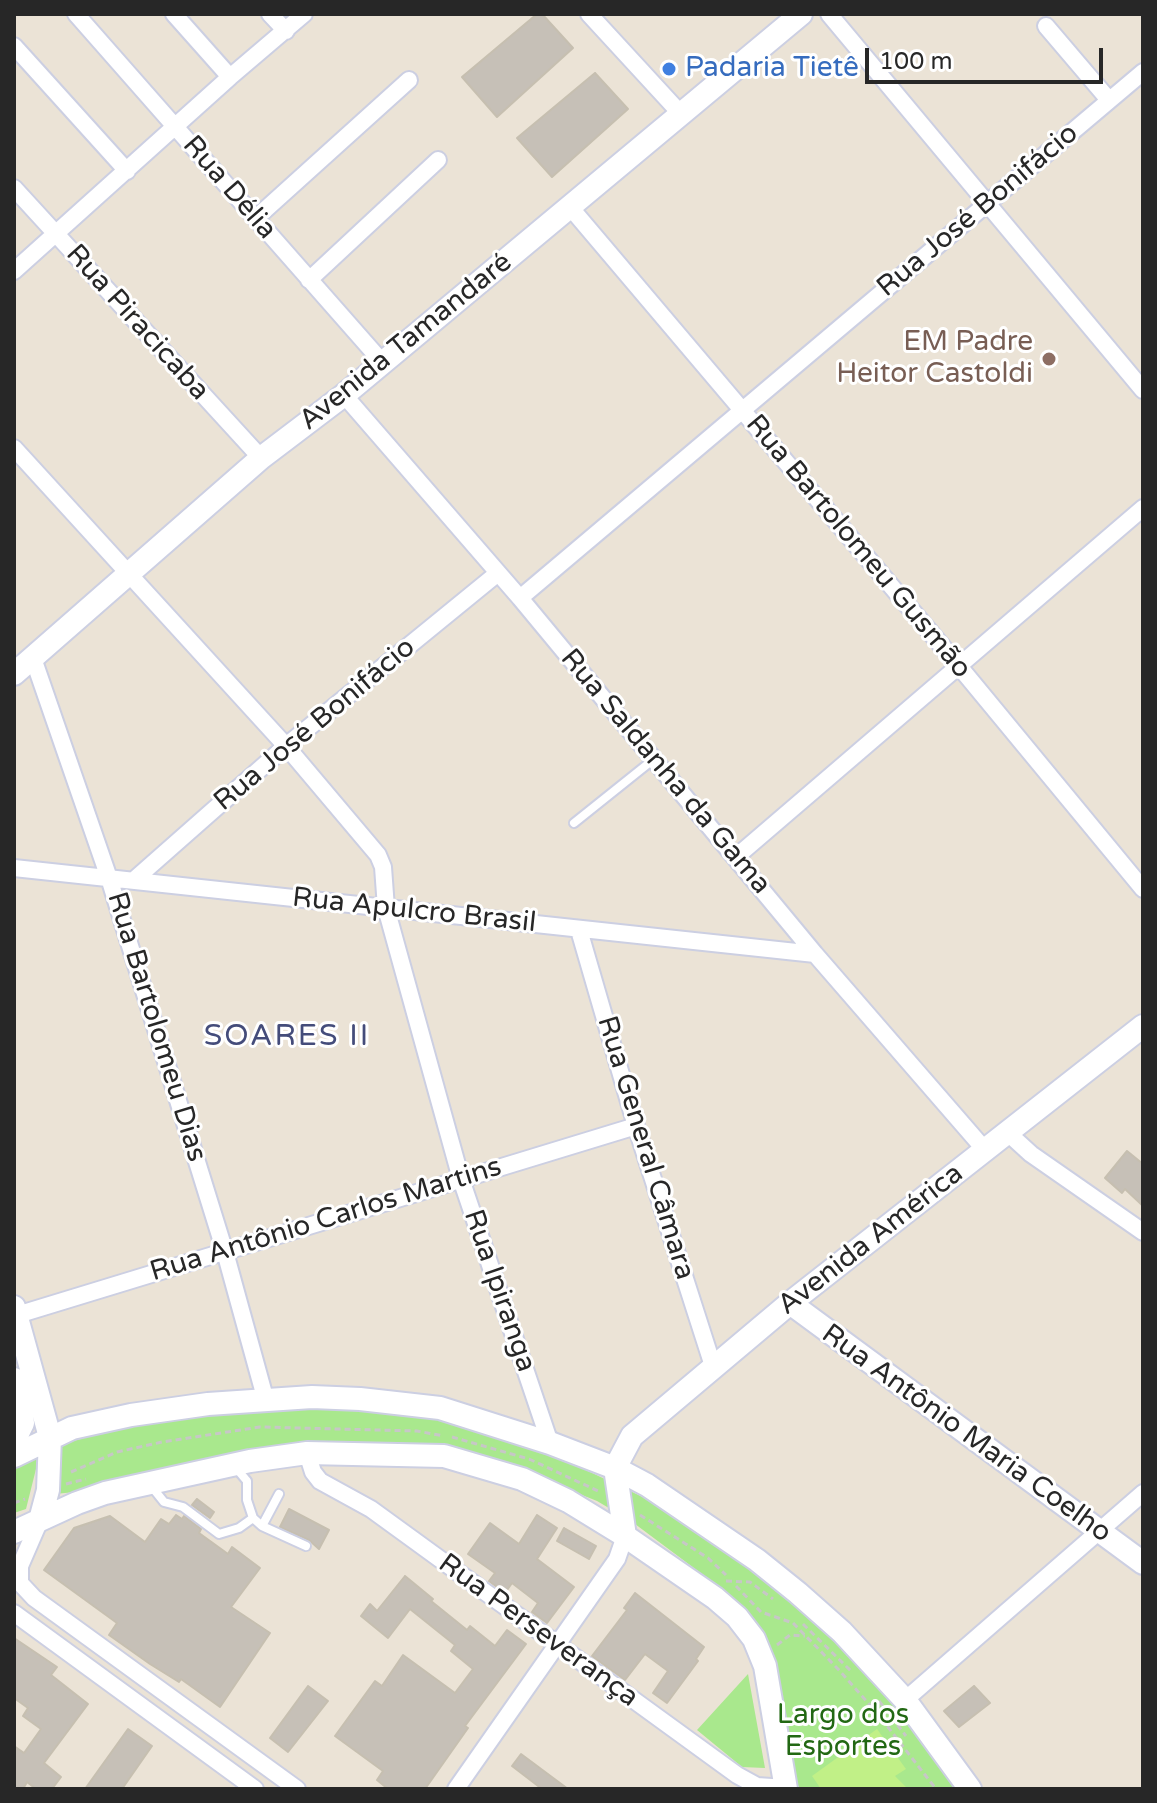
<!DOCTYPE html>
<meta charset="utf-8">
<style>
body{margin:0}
#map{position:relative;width:1157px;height:1803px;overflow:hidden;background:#ebe3d6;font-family:"Varela Round",sans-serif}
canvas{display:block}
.frame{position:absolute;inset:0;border:16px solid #272727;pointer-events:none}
.scale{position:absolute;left:865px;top:48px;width:238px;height:36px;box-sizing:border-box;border:4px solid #272727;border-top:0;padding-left:10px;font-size:24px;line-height:28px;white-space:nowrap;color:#272727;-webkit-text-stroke:6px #fff;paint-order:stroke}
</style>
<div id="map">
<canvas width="1157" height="1803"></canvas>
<div class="frame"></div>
<div class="scale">100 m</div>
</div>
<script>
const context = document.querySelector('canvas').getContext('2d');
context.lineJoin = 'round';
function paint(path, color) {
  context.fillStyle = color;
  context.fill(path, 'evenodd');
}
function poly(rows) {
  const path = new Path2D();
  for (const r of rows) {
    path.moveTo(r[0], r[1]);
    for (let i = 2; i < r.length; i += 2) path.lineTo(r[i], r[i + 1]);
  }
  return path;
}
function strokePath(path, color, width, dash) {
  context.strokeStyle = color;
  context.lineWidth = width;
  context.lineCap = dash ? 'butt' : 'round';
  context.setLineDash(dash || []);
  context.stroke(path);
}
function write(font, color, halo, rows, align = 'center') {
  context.font = font + ' "Varela Round",sans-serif';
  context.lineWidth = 6;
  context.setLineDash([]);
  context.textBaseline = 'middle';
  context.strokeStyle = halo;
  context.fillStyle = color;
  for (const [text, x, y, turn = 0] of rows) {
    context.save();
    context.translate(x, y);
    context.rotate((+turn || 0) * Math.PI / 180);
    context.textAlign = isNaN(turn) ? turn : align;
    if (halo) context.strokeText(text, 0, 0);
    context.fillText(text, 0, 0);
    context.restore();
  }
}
paint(poly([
 [266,1406,352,1409,435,1418,550,1453,647,1499,753,1568,834,1639,900,1713,957,1789,800,1789,795,1780,744,1612,718,1586,631,1521,597,1501,522,1471,301,1444,226,1454,75,1492,55,1494,54,1447,130,1424],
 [41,1449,26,1509,14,1513,14,1462],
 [748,1674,765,1768,742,1767,697,1730]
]), '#a9e88d');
paint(poly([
 [877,1729,906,1769,895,1776,908,1789,821,1789,812,1776]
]), '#c1f087');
const building = poly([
 [537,14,542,14,573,48,497,117,462,77,537,14],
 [595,73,628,109,552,177,517,138,595,73],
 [1127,1151,1143,1164,1143,1206,1125,1189,1122,1193,1105,1178,1127,1151],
 [197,1499,214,1512,210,1518,192,1505,197,1499],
 [289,1509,329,1530,319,1549,309,1540,280,1527,289,1509],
 [176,1515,182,1519,184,1516,201,1529,199,1533,228,1554,232,1547,260,1568,231,1607,270,1633,220,1707,181,1679,179,1682,150,1664,109,1635,117,1623,44,1570,74,1528,110,1516,145,1542,161,1519,169,1524,176,1515],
 [537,1515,557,1528,537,1559,574,1587,547,1623,532,1612,538,1603,512,1583,505,1593,489,1581,495,1573,468,1554,490,1523,519,1544,537,1515],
 [564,1528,596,1546,589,1559,557,1541,564,1528],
 [405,1576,433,1599,431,1601,467,1630,470,1626,495,1646,507,1630,526,1644,465,1726,468,1728,425,1789,388,1789,377,1780,383,1771,335,1736,375,1681,382,1686,403,1655,455,1693,473,1669,451,1651,455,1645,410,1609,388,1638,361,1616,370,1604,377,1611,405,1576],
 [635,1593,704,1647,696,1659,698,1661,667,1703,653,1693,668,1671,645,1654,625,1680,592,1656,627,1610,624,1608,635,1593],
 [14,1638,57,1667,51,1675,88,1704,44,1763,61,1777,52,1789,36,1789,27,1782,23,1789,14,1789,14,1746,24,1753,41,1729,23,1716,28,1708,14,1698,14,1638],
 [308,1686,328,1701,288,1752,270,1738,308,1686],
 [974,1686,990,1703,959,1727,944,1711,974,1686],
 [128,1729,152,1746,122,1789,85,1789,128,1729],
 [521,1754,568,1789,542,1789,512,1766,521,1754]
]);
paint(building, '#c6c0b7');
strokePath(building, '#c6bfb0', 2);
const lane = poly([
 [574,823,654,759],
 [236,1468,247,1481,247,1500,253,1518,262,1526,306,1546],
 [152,1487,164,1502,183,1507,219,1534,239,1528,253,1518],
 [262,1526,279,1494]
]);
const street = poly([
 [76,14,383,363],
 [174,14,230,77],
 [270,14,286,31],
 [589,14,681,114],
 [829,14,1143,390],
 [1046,26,1109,100],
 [14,46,127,171],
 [14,188,261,458],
 [570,207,958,665,1143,889],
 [256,218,409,80],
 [14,271,230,77,304,14],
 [309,280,438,160],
 [344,395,520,598,815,954,985,1150],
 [14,448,286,746,378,855,383,867,386,908,461,1179,550,1443],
 [520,598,1143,72],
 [33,658,109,878,225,1252,266,1401],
 [736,857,1143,508],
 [14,868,815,954],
 [134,880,286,746,498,573],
 [579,930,636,1126,713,1366],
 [1008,1133,1031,1154,1143,1232],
 [17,1315,636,1126],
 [307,1453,313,1472,320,1481,371,1509,737,1775,757,1786,786,1788],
 [40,1520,20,1566,20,1583,34,1598,297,1789],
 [14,1613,255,1789],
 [905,1700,1143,1493],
 [456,1789,617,1559,625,1536]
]);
const secondary = poly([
 [14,674,261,458,344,395,801,14],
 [790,1303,1143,1563],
 [14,1307,50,1437,48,1490,40,1520],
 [14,1379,23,1423,14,1441],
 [14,1456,72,1428,131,1415,208,1404,312,1397,360,1399,440,1408,550,1443,615,1468,647,1485,757,1560,798,1593,842,1632,905,1700,970,1789],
 [14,1532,77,1503,105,1493,250,1461,307,1453,444,1456,522,1479,568,1501,625,1536,715,1598,737,1617,754,1639,765,1666,786,1789],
 [625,1536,615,1468,632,1436,790,1303,1143,1026]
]);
strokePath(lane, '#cccfe2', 12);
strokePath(street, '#cccfe2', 20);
strokePath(secondary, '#cccfe2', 26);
strokePath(poly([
 [452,1437,529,1459,598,1491],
 [71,1472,117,1452,162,1442,260,1427,417,1431,444,1436],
 [66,1484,86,1479],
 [14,1503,25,1499],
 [640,1515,708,1558,726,1575],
 [726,1581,750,1582,773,1599],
 [736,1586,761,1612,793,1623,838,1669,877,1713,936,1789],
 [803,1624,852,1672],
 [777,1645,790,1635,805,1636],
 [879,1701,906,1736]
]), '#c7c7c7', 3, [6, 4]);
strokePath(lane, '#fff', 8);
strokePath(street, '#fff', 16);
strokePath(secondary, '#fff', 22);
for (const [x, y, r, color] of [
 [669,69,8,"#3f7fe0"],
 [1049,359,8,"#8d6e63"]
]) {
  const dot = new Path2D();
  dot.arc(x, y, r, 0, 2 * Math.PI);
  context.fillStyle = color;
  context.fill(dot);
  strokePath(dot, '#fff', 3);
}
write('28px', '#366cbe', '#fff', [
 ["Padaria Tietê",685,69]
], 'left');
write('28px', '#272727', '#fff', [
 ["Rua Délia",229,188,49],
 ["Rua José Bonifácio",978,211,-40],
 ["Rua Piracicaba",137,323,48],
 ["Avenida Tamandaré",406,342,-39],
 ["Rua Bartolomeu Gusmão",858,547,50],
 ["Rua José Bonifácio",315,725,-40],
 ["Rua Saldanha da Gama",665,772,50],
 ["Rua Apulcro Brasil",414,911,6],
 ["Rua Bartolomeu Dias",156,1027,73],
 ["Rua General Câmara",645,1148,73],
 ["Rua Antônio Carlos Martins",326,1220,-17],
 ["Avenida América",871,1240,-38],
 ["Rua Ipiranga",499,1291,71],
 ["Rua Antônio Maria Coelho",966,1434,36],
 ["Rua Perseverança",538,1631,36]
]);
write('28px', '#785e54', '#fff', [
 ["EM Padre",1033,343],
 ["Heitor Castoldi",1033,375]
], 'right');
write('28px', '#226813', '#fff', [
 ["Largo dos",843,1716],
 ["Esportes",843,1748]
]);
context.letterSpacing = '2px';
write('30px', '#444c7a', '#fff', [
 ["SOARES II",287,1037]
]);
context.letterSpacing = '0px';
</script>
